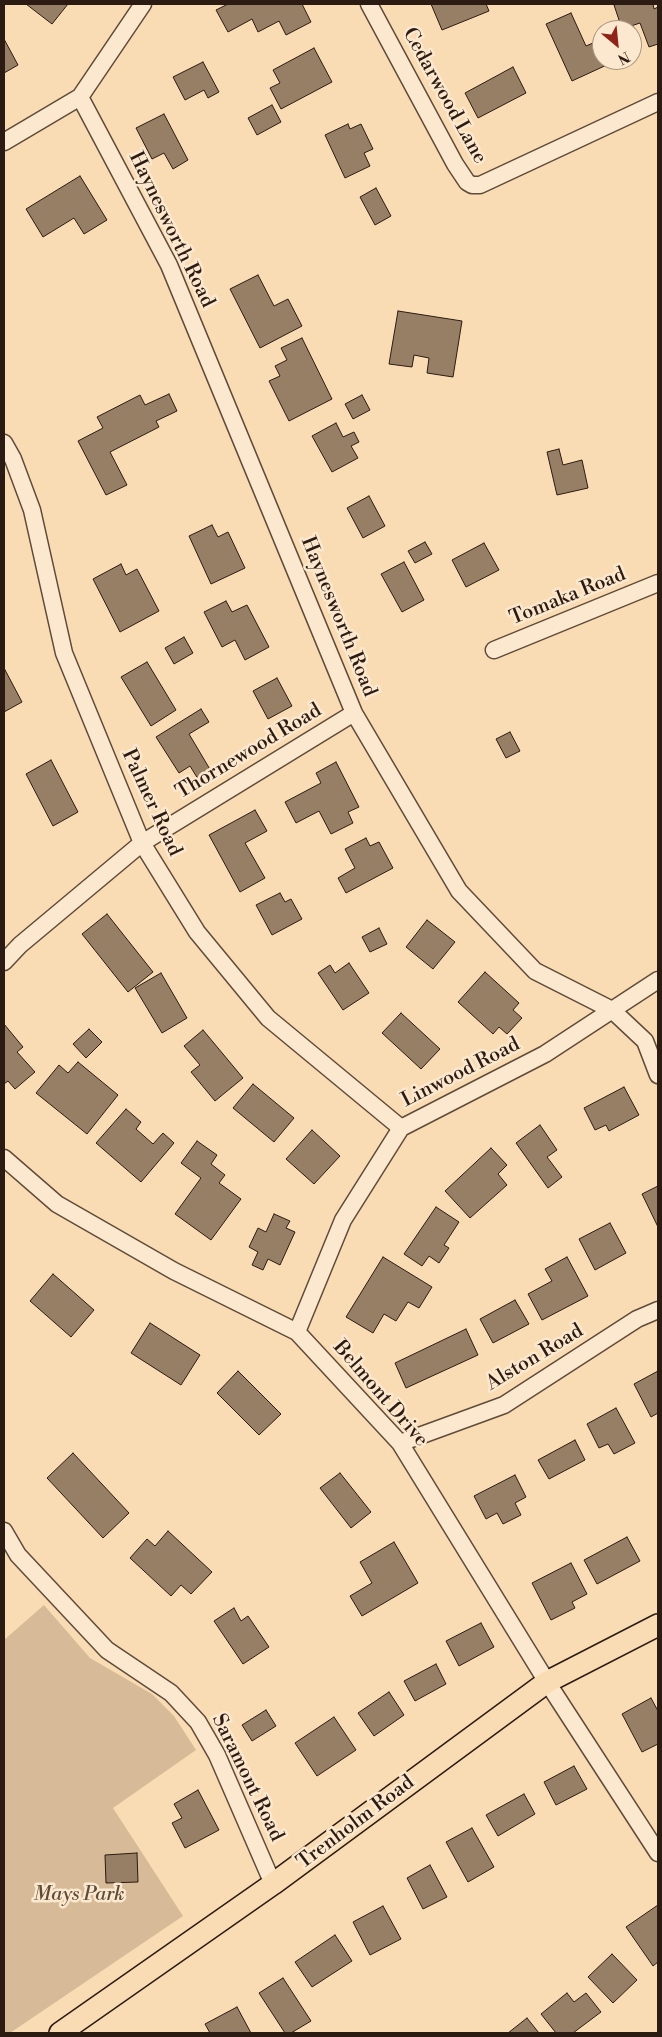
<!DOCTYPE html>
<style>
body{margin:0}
#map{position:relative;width:662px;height:2037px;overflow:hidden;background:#fadcb4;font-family:"Libre Bodoni",serif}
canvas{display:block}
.frame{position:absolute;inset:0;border:5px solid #2c1b12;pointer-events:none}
.north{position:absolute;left:592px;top:20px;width:50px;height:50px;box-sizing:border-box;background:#fce8ce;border:1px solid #a99683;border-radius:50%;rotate:152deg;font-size:14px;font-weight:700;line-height:20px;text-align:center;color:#2c1b12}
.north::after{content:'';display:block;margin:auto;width:18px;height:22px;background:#8f2418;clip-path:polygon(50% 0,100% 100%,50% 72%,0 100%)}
</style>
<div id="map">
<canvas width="662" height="2037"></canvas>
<div class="frame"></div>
<div class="north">N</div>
</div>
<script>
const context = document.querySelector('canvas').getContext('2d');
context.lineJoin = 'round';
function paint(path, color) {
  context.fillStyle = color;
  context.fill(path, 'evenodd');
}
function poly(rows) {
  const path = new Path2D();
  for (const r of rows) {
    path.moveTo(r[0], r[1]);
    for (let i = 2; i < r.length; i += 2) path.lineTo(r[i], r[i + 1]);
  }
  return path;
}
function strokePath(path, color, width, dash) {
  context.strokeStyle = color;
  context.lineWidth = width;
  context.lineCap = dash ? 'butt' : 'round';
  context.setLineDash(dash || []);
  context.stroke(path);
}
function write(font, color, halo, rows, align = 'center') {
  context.font = font + ' "Libre Bodoni",serif';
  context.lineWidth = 5;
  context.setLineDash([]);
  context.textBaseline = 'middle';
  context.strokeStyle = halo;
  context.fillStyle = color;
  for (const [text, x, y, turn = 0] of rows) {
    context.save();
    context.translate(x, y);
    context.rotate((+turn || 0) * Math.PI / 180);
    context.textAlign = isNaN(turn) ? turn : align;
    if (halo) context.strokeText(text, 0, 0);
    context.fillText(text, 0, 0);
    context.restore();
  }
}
paint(poly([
 [44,1605,90,1658,152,1694,174,1716,196,1750,113,1808,183,1916,10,2033,4,2033,4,1640]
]), '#d7bb98');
const building = poly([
 [26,4,68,4,52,24,26,4],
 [228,4,302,4,311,22,286,35,279,21,258,32,252,19,228,32,216,10,228,4],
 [431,4,486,4,489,11,442,30,431,4],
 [618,4,653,4,654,9,658,7,658,44,649,47,640,23,622,29,614,5,618,4],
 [571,13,586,46,600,40,602,44,602,60,609,60,611,63,572,81,546,24,571,13],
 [4,39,18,65,4,73,4,39],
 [314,48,332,82,281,109,270,88,280,83,273,70,314,48],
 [203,62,219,92,208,98,204,90,185,100,173,77,203,62],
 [513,67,526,93,478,118,465,93,513,67],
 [272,105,281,122,257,135,248,118,272,105],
 [164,114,188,160,173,169,164,153,152,159,136,128,164,114],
 [348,124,350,129,361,124,373,149,364,153,370,166,345,178,325,135,348,124],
 [80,176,107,220,84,234,74,218,43,237,26,209,80,176],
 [376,188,391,216,375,225,360,197,376,188],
 [258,275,274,306,288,299,302,326,260,348,230,289,258,275],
 [398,311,462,321,453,377,427,373,429,358,414,355,412,367,389,364,398,311],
 [302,338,332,399,289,421,269,381,280,376,275,366,287,360,281,348,302,338],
 [169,394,177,411,156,421,159,427,110,452,127,485,106,495,78,441,103,428,97,417,140,395,145,405,169,394],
 [362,395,370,410,353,419,345,404,362,395],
 [336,423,343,437,354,432,359,442,351,446,358,458,332,472,312,436,336,423],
 [559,449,563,465,582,460,588,488,557,495,547,452,559,449],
 [369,496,385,526,363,538,347,508,369,496],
 [212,525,218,537,228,532,245,568,211,584,189,536,212,525],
 [425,542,432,554,415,563,408,551,425,542],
 [484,543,499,570,466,587,452,560,484,543],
 [404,562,424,600,402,612,381,574,404,562],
 [121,564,126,575,137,569,159,611,120,632,93,579,121,564],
 [226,601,232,612,247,605,269,647,245,660,235,640,222,647,204,612,226,601],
 [184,637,193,653,174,664,165,648,184,637],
 [147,662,176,710,151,726,121,677,147,662],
 [4,668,22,702,4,712,4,668],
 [277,678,292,706,268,719,253,691,277,678],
 [201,709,209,722,189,734,211,771,198,779,190,766,179,773,156,737,201,709],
 [510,732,520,751,506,758,496,739,510,732],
 [51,760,78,812,53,826,26,774,51,760],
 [336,762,359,807,348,812,353,823,331,834,319,811,296,823,285,802,321,783,316,773,336,762],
 [255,810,267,831,245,843,265,878,240,892,209,835,255,810],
 [366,838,370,846,379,842,393,868,346,893,338,878,355,868,345,849,366,838],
 [280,893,285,902,291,899,302,919,272,935,256,905,280,893],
 [107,914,153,972,128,992,82,934,107,914],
 [427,920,455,942,433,969,406,947,427,920],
 [379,928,387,944,370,952,362,937,379,928],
 [349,963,369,993,343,1010,318,973,330,965,335,973,349,963],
 [485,972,519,1003,513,1010,522,1018,507,1034,499,1027,493,1034,458,1002,485,972],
 [161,973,187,1018,162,1033,135,988,161,973],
 [401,1013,440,1049,421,1069,382,1033,401,1013],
 [4,1024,23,1047,17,1052,35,1072,15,1089,8,1081,4,1084,4,1024],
 [89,1029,102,1042,86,1058,73,1044,89,1029],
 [203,1030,243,1078,215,1101,191,1072,200,1065,184,1046,203,1030],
 [78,1062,118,1095,87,1134,36,1093,59,1065,68,1073,78,1062],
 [253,1084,294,1118,274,1142,233,1108,253,1084],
 [624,1087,639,1115,609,1131,606,1125,595,1130,584,1108,624,1087],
 [126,1109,141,1122,136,1129,153,1144,163,1133,174,1143,141,1182,96,1143,126,1109],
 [540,1125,557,1150,547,1157,562,1177,548,1188,516,1143,540,1125],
 [312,1130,340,1156,314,1184,286,1159,312,1130],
 [197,1141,217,1155,211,1164,225,1175,219,1183,241,1199,211,1240,175,1214,201,1178,181,1163,197,1141],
 [491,1148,507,1165,498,1174,507,1185,470,1218,445,1191,491,1148],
 [658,1186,658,1227,642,1194,658,1186],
 [436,1207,459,1222,444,1245,449,1248,439,1263,429,1256,422,1266,404,1254,436,1207],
 [274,1214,290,1221,286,1228,295,1232,280,1265,268,1259,263,1270,252,1265,258,1252,249,1247,258,1228,266,1232,274,1214],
 [610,1223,626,1253,595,1270,579,1239,610,1223],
 [383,1257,432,1287,419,1308,408,1302,396,1321,384,1314,373,1333,346,1317,383,1257],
 [567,1257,588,1296,542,1320,528,1294,552,1281,545,1269,567,1257],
 [53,1274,94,1310,71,1337,30,1301,53,1274],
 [515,1300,529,1324,493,1343,480,1319,515,1300],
 [150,1323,200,1355,181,1385,131,1353,150,1323],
 [466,1329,478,1355,406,1388,395,1363,466,1329],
 [238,1371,281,1414,259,1435,217,1393,238,1371],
 [658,1371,658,1413,651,1417,634,1384,658,1371],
 [616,1408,635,1443,614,1454,608,1444,599,1448,587,1424,616,1408],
 [575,1440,585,1460,549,1479,538,1460,575,1440],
 [73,1453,129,1513,103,1538,47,1478,73,1453],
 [340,1473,371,1512,351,1528,320,1488,340,1473],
 [515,1475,526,1497,515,1503,521,1515,503,1524,497,1513,486,1519,474,1496,515,1475],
 [168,1531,212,1572,191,1594,181,1585,171,1596,130,1558,147,1539,155,1546,168,1531],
 [627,1537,640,1561,597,1584,584,1560,627,1537],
 [394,1542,418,1583,362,1616,350,1596,372,1583,360,1562,394,1542],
 [571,1563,587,1594,572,1602,575,1608,551,1620,532,1583,571,1563],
 [234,1608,241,1621,248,1616,269,1647,243,1664,214,1621,234,1608],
 [481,1623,494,1647,459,1666,446,1641,481,1623],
 [436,1664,446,1684,415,1701,404,1681,436,1664],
 [389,1692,404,1715,374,1736,358,1713,389,1692],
 [651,1698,658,1711,658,1744,642,1752,622,1714,651,1698],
 [266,1710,276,1726,252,1741,242,1725,266,1710],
 [334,1717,356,1750,317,1776,295,1743,334,1717],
 [574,1766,587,1789,556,1805,544,1782,574,1766],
 [198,1790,219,1830,185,1848,172,1823,182,1818,174,1804,198,1790],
 [524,1794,535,1814,498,1836,486,1815,524,1794],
 [472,1828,494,1867,468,1882,446,1842,472,1828],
 [137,1853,138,1882,106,1883,105,1855,137,1853],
 [430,1865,447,1897,423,1909,407,1878,430,1865],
 [658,1905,658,1962,653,1966,626,1927,658,1905],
 [383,1906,401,1939,370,1955,353,1922,383,1906],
 [335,1935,352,1961,312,1987,295,1962,335,1935],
 [612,1954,637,1980,613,2003,588,1977,612,1954],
 [283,1978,311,2021,291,2033,285,2033,259,1993,283,1978],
 [567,1993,574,2002,586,1993,601,2012,573,2033,556,2033,541,2014,567,1993],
 [237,2007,251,2033,210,2033,205,2024,237,2007],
 [527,2018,539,2033,508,2033,527,2018]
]);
paint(building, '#977f66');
strokePath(building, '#2c1b12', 1);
const minor = poly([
 [369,4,455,164,467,182,472,185,480,185,658,102],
 [80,97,169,265,354,713,459,891,535,971,612,1010,645,1041,658,1075],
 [4,142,80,97,143,4],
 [4,443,13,459,32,510,64,653,142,843,197,932,268,1018,401,1128],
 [494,650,658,583],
 [4,962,20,945,142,843,354,713],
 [4,1158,57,1204,174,1271,297,1332,400,1443,547,1682,658,1853],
 [297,1332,343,1220,401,1128,545,1054,658,980],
 [400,1443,504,1405,637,1319,658,1310],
 [4,1531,18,1555,107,1650,171,1693,198,1722,217,1755,273,1884]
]);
const major = poly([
 [60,2033,273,1884,547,1682,658,1625]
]);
strokePath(minor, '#604b3a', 19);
strokePath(major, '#2c1b12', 24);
strokePath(minor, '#fce8ce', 16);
strokePath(major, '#fadcb4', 21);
write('20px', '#2c1b12', '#fce8ce', [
 ["Cedarwood Lane",444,96,61],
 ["Haynesworth Road",171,230,64],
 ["Tomaka Road",568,597,-22],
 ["Haynesworth Road",338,617,68],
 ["Thornewood Road",249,752,-31],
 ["Palmer Road",151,803,65],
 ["Linwood Road",461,1073,-27],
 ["Alston Road",535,1358,-31],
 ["Belmont Drive",380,1394,49],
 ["Saramont Road",247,1778,64],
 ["Trenholm Road",356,1823,-37]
]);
write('italic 20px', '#5f4b3a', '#fce8ce', [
 ["Mays Park",79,1895]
]);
</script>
